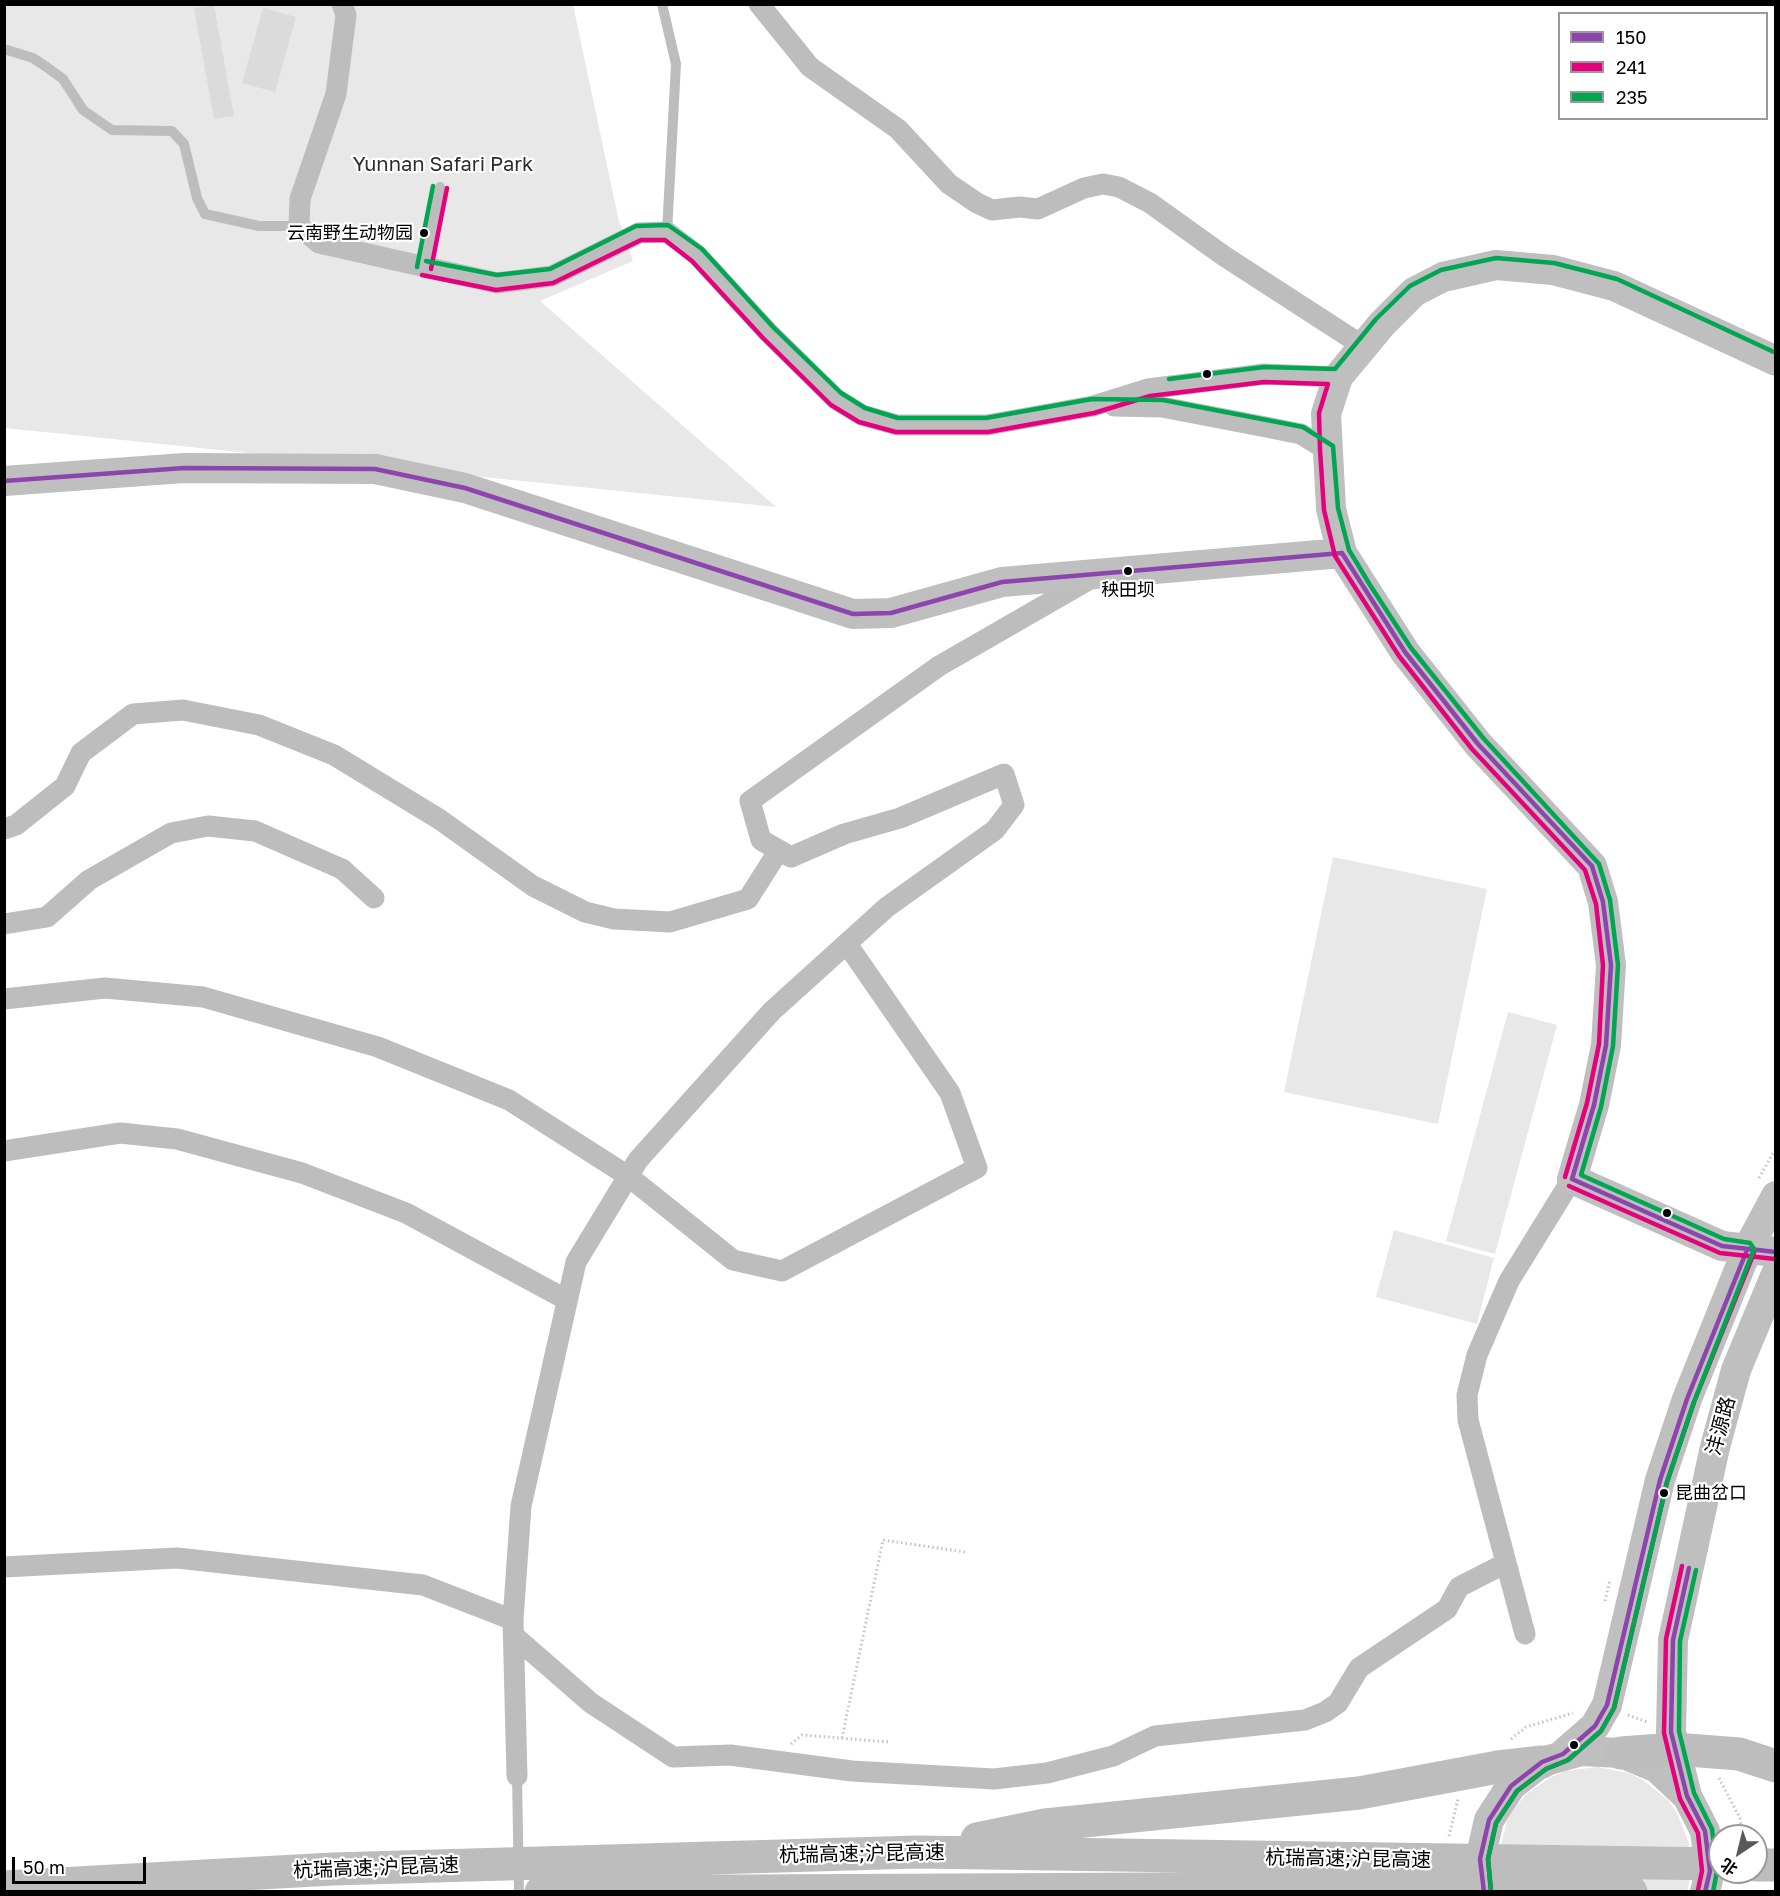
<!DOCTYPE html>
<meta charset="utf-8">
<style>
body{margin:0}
#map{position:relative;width:1780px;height:1896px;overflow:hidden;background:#fff;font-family:"Golos Text","Noto Sans SC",sans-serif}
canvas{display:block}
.frame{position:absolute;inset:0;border:6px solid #000;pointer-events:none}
.legend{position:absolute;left:1558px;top:12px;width:210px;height:108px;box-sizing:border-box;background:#fff;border:2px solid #999;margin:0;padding:8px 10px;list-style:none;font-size:18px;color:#000}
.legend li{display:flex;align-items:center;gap:12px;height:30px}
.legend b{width:30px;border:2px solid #999}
.north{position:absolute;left:1708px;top:1824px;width:60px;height:60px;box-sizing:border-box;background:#fff;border:2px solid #999;border-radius:50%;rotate:215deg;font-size:16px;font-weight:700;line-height:24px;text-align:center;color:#000}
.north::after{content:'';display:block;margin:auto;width:21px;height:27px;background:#595959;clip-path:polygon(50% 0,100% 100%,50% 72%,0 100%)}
.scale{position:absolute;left:12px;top:1857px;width:134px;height:27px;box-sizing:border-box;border:3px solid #000;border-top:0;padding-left:8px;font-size:18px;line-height:21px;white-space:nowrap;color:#000;-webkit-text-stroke:4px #fff;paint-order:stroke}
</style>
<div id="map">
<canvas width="1780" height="1896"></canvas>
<div class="frame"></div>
<ul class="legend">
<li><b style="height:8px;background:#8e44ad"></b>150</li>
<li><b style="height:8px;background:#e5007d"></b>241</li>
<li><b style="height:8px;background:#00a651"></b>235</li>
</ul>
<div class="north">北</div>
<div class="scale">50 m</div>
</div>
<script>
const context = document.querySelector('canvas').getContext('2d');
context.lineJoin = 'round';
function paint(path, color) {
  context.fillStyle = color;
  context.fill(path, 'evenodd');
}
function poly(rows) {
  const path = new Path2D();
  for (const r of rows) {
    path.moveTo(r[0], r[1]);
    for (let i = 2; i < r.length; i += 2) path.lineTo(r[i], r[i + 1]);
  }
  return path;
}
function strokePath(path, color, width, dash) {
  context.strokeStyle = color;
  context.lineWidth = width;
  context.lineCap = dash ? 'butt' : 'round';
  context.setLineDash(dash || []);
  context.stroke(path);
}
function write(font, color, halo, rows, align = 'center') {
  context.font = font + ' "Golos Text","Noto Sans SC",sans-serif';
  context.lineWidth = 4.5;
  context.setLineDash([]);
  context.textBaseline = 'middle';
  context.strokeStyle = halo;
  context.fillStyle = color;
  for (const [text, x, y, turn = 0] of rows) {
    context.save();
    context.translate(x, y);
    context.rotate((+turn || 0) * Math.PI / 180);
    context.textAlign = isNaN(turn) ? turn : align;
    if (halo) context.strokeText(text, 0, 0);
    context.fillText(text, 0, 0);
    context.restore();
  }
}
paint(poly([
 [5,5,573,5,618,217,633,261,540,301,776,507,5,428],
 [1333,857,1487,889,1438,1124,1284,1092],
 [1508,1012,1557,1025,1495,1254,1446,1241],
 [1394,1230,1494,1258,1477,1324,1376,1297],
 [1597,1767,1629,1773,1643,1780,1668,1800,1677,1813,1689,1843,1691,1875,1687,1891,1503,1892,1499,1852,1507,1821,1515,1808,1525,1795,1551,1777,1566,1771]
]), '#e8e8e8');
paint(poly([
 [214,5,234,116,214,119,194,8],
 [263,8,296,17,275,92,242,83]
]), '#dbdbdb');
strokePath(poly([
 [1759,1178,1776,1148],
 [1605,1601,1610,1580],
 [1628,1715,1647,1722],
 [842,1738,883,1540,965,1552],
 [1511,1739,1526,1727,1573,1713],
 [791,1744,802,1735,889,1742],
 [1719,1778,1740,1818,1742,1836],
 [1449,1836,1458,1799]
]), '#c2c2c2', 3, [1.5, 3]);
strokePath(poly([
 [662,4,676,64,667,232],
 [4,49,33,58,48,68,63,79,83,110,112,130,172,131,184,144,197,198,205,214,259,226,299,226],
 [424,268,440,187],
 [517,1776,519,1892]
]), '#bdbdbd', 10);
strokePath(poly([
 [342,4,346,15,336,94,300,199,299,226,319,243,497,283,552,276,639,233,667,232,697,255,769,333,836,399,862,415,897,425,987,425,1093,406,1148,389,1264,374,1338,377],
 [759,4,810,67,898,129,949,184,977,203,992,210,1020,207,1038,209,1084,188,1103,184,1119,187,1150,203,1224,256,1363,346],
 [1114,406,1162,407,1266,427,1301,434,1327,450],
 [4,829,16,825,65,786,81,753,133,714,183,710,259,725,334,755,439,819,533,886,585,912,614,919,670,922,748,899,779,850],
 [4,924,47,917,89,880,171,833,208,826,255,831,342,869,374,898],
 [4,999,105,988,203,997,378,1047,509,1100,628,1176,733,1260,782,1271,977,1168,950,1093,847,944],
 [4,1151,120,1133,177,1139,302,1173,406,1213,567,1300],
 [4,1567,177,1558,423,1585,513,1620],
 [1525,1634,1468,1420,1467,1395,1477,1355,1509,1281,1572,1179],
 [514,1636,591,1703,673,1757,730,1755,852,1771,994,1779,1047,1773,1113,1756,1155,1736,1305,1720,1325,1712,1338,1703,1359,1668,1447,1609,1459,1587,1506,1563],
 [517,1776,513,1620,521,1506,576,1262,638,1160,772,1011,887,907,995,830,1014,805,1004,774,900,818,844,834,791,857,761,840,750,801,939,666,1092,578]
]), '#bdbdbd', 21);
strokePath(poly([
 [1776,361,1614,286,1553,270,1496,265,1443,277,1414,292,1382,324,1338,377,1326,414,1331,509,1342,553,1405,652,1478,744,1592,866,1603,902,1611,965,1606,1045,1594,1105,1572,1179,1722,1246,1776,1252],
 [4,481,184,468,375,469,465,488,853,614,891,613,1002,582,1342,553],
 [1563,1754,1595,1726,1607,1705,1660,1480,1687,1399,1747,1250,1776,1196],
 [1687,1796,1671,1732,1673,1640,1715,1447,1736,1370,1776,1274],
 [1483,1883,1480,1859,1489,1820,1511,1786,1542,1762,1581,1751,1621,1753,1657,1768,1687,1796,1705,1831,1710,1871,1705,1892]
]), '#bfbfbf', 30);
strokePath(poly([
 [1621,1753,1675,1749,1739,1754,1776,1766],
 [977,1839,1045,1825,1359,1793,1498,1767,1542,1762],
 [1756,1865,1776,1865],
 [4,1887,333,1869,918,1852,1720,1864],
 [541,1892,1367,1888,1631,1892]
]), '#bdbdbd', 33);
strokePath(poly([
 [4,481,184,468,375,469,465,488,853,614,891,613,1002,582,1342,553],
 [1342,553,1405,652,1478,744,1592,866,1603,902,1611,965,1606,1045,1594,1105,1572,1179],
 [1572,1179,1722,1246,1776,1252],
 [1689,1568,1673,1640,1671,1732,1687,1796,1705,1831,1710,1871,1705,1892],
 [1484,1892,1480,1859,1489,1820,1511,1786,1542,1762,1563,1754,1595,1726,1607,1705,1660,1480,1687,1399,1747,1250]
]), '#8e44ad', 4.5);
strokePath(poly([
 [431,269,447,188],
 [422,275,496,290,553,283,641,240,665,240,692,261,763,338,831,405,859,422,896,432,988,432,1094,413,1150,396,1264,382,1328,384,1319,413,1320,450,1324,510,1335,556,1399,656,1472,749,1585,870,1596,904,1603,965,1599,1044,1587,1103,1565,1177],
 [1569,1186,1720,1253,1775,1259],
 [1682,1566,1666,1639,1664,1733,1680,1799,1698,1833,1702,1871,1698,1890],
 [1491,1891,1488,1859,1496,1823,1517,1791,1546,1769,1568,1760,1601,1731,1614,1708,1667,1482,1694,1402,1754,1253]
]), '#e5007d', 4.5);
strokePath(poly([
 [426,261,497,275,550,269,636,226,668,225,702,249,774,328,841,393,865,408,898,418,986,418,1092,399,1163,400,1303,427,1333,446,1338,508,1349,550,1370,585,1411,648,1484,739,1599,864,1610,900,1618,965,1613,1046,1601,1107,1581,1175,1724,1239,1750,1243,1754,1249,1694,1402,1667,1482,1614,1708,1601,1731,1568,1760,1546,1769,1517,1791,1496,1823,1488,1859,1491,1891],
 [417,267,433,186],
 [1169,379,1264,367,1335,369,1376,319,1410,286,1441,270,1496,258,1554,263,1617,279,1776,353],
 [1696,1570,1680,1641,1679,1731,1694,1793,1712,1829,1717,1871,1713,1892]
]), '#00a651', 4.5);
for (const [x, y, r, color] of [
 [424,233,5,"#000"],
 [1207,374,5,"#000"],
 [1128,571,5,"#000"],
 [1667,1213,5,"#000"],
 [1664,1493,5,"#000"],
 [1574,1745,5,"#000"]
]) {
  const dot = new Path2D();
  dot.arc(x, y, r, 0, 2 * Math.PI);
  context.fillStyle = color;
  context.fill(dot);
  strokePath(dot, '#fff', 2);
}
write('18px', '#000', '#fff', [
 ["云南野生动物园",413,233],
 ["秧田坝",1128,590,"center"],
 ["昆曲岔口",1675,1493,"left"]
], 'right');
write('20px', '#2c2c2c', '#fff', [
 ["Yunnan Safari Park",443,165]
]);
write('20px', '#000', '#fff', [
 ["沣源路",1721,1426,-75],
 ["杭瑞高速;沪昆高速",862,1854,-1],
 ["杭瑞高速;沪昆高速",1348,1859,1],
 ["杭瑞高速;沪昆高速",376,1868,-2]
]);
</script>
